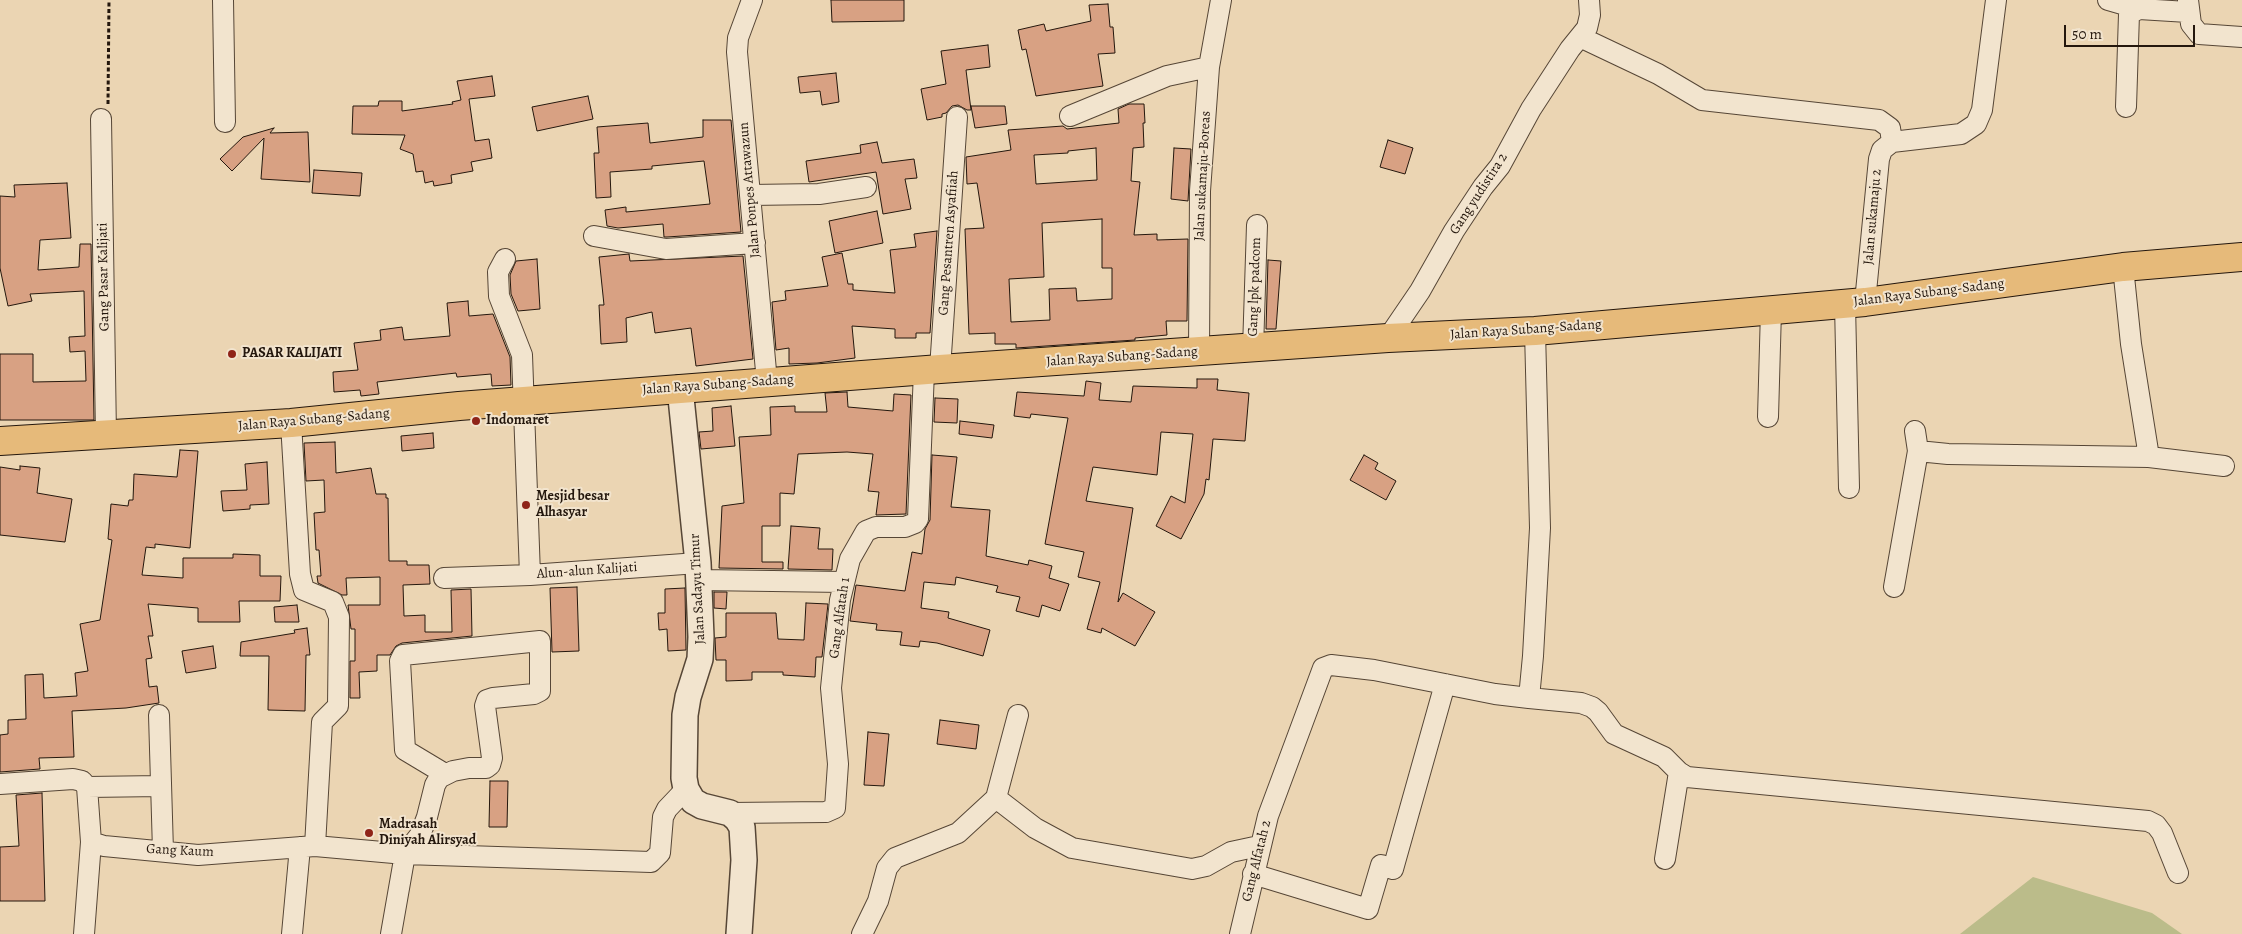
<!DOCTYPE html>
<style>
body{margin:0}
#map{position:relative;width:2242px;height:934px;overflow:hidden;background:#ebd5b3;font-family:Alegreya,serif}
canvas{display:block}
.scale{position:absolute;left:2064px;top:25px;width:131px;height:22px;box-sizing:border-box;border:2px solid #24170d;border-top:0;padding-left:6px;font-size:15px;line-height:18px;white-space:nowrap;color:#24170d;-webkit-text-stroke:4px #f2e4ce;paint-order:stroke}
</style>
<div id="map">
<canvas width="2242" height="934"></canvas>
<div class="scale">50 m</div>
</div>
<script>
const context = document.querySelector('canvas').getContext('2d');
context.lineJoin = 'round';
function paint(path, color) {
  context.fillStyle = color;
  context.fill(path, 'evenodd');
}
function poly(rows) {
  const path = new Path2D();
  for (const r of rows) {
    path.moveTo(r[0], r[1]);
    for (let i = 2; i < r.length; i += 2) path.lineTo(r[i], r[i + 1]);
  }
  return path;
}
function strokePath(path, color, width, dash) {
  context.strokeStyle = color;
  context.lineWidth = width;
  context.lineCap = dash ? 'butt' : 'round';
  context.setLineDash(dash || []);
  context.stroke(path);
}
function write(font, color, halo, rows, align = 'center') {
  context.font = font + ' Alegreya,serif';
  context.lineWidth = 4;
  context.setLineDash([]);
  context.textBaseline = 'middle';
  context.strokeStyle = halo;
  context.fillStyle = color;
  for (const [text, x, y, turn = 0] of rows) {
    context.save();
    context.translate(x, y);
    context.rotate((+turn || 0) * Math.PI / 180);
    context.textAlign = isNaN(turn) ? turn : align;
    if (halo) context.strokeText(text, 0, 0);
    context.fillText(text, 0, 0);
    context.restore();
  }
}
paint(poly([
 [2033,877,2152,913,2182,934,1960,934]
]), '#bbbc8a');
const building = poly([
 [831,0,904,0,904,21,832,22,831,0],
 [1108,4,1110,27,1113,27,1115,53,1098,54,1103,86,1036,96,1026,49,1022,50,1018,30,1044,24,1046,31,1091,21,1089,5,1108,4],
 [988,45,990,67,966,70,971,110,967,110,958,105,952,106,946,113,942,114,942,117,927,120,921,89,946,84,941,51,988,45],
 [836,73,839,102,822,105,820,91,800,93,798,77,836,73],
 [492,76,495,96,469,99,475,141,489,139,492,158,471,162,473,171,451,175,452,183,434,186,433,181,425,183,423,171,416,172,413,154,400,149,405,135,352,134,353,106,378,106,379,101,402,101,402,111,453,104,452,102,461,100,457,81,492,76],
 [588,96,593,119,537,131,532,107,588,96],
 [1129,104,1144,104,1145,123,1143,123,1144,147,1133,148,1131,181,1140,182,1134,235,1157,234,1157,240,1188,239,1187,321,1166,321,1167,335,1135,338,1135,340,1016,348,1016,344,995,344,995,333,969,334,965,229,984,228,977,183,967,184,966,157,1011,150,1008,130,1063,126,1067,129,1119,123,1118,109,1129,104],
 [1096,148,1097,180,1036,184,1034,155,1068,153,1068,151,1096,148],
 [1102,219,1102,268,1112,268,1112,299,1077,301,1076,288,1049,289,1050,320,1011,322,1009,279,1044,277,1042,223,1102,219],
 [971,106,1005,106,1007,124,975,128,971,106],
 [703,120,731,120,741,232,667,237,664,237,663,224,618,228,607,226,605,210,626,207,626,212,710,204,704,161,652,166,652,169,610,172,611,197,596,198,594,153,599,153,597,127,648,123,650,143,703,137,703,120],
 [274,128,270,133,308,132,310,182,261,179,264,138,232,171,220,159,243,137,274,128],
 [1388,140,1413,148,1405,174,1380,167,1388,140],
 [877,142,882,163,914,159,917,178,905,179,911,209,883,214,876,172,809,182,806,161,861,153,860,145,877,142],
 [1174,148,1191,149,1188,201,1171,199,1174,148],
 [314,170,362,173,360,196,312,193,314,170],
 [67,183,71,238,40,240,38,270,79,267,80,244,91,244,94,420,0,420,0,354,33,354,33,382,86,381,85,351,70,352,69,337,85,336,84,291,30,294,32,301,8,306,0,268,0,196,15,197,14,185,67,183],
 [877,211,883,243,835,253,829,221,877,211],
 [937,231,930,333,916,333,916,338,895,338,895,329,852,326,855,358,817,363,789,364,789,348,776,350,772,302,786,300,785,291,828,286,822,257,842,253,848,284,853,284,853,290,895,293,890,250,916,247,914,234,937,231],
 [629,254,630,261,743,256,753,359,696,366,691,328,655,333,652,312,626,318,627,342,601,344,599,305,604,305,599,257,629,254],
 [537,259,540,309,518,311,511,294,510,275,516,261,537,259],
 [1268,260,1281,261,1276,329,1266,329,1268,260],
 [468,301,469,316,493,314,510,357,511,385,492,386,491,374,457,377,456,373,377,382,379,394,361,396,360,390,334,392,333,372,358,370,354,343,381,340,380,330,402,327,404,340,450,336,447,303,468,301],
 [1197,379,1218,379,1217,390,1249,393,1245,441,1213,439,1209,480,1206,479,1204,494,1181,539,1156,526,1171,496,1185,503,1193,434,1161,432,1157,475,1093,467,1086,501,1133,508,1118,602,1123,593,1155,612,1135,646,1102,628,1101,633,1087,629,1100,582,1078,577,1084,552,1045,544,1068,418,1031,414,1030,418,1014,416,1017,392,1084,396,1086,381,1101,383,1099,400,1131,402,1133,386,1197,388,1197,379],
 [847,392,848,407,893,411,894,394,911,395,906,514,876,515,879,492,868,491,873,454,847,452,798,454,794,494,780,493,780,526,762,526,762,562,783,562,783,569,719,568,722,506,744,503,739,437,771,435,770,407,795,406,795,412,827,412,825,393,847,392],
 [935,398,958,399,957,423,934,422,935,398],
 [731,406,735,446,701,449,699,432,713,431,712,408,731,406],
 [960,421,994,425,992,438,959,434,960,421],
 [433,433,434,448,402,451,401,436,433,433],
 [335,442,336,473,371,468,376,494,386,494,386,498,388,498,389,561,407,561,407,565,429,565,430,584,403,585,404,616,425,615,425,632,452,632,451,590,471,589,472,636,402,643,396,646,390,655,377,655,377,671,359,672,360,698,350,698,350,661,355,661,355,629,351,629,348,605,380,605,380,577,346,578,347,595,342,595,318,583,317,576,321,576,319,550,316,550,314,513,325,512,324,480,306,481,304,443,335,442],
 [180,450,198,451,190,548,155,544,155,548,146,547,142,575,183,578,183,558,233,558,233,554,260,555,260,576,281,576,280,601,239,601,240,622,198,622,198,608,148,604,153,636,148,636,152,658,146,659,149,687,157,686,159,703,126,708,72,711,74,757,39,758,40,769,0,772,0,735,8,734,8,720,26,719,25,675,43,674,44,698,77,696,75,673,88,671,80,624,100,620,112,540,108,539,111,504,128,506,129,500,133,500,134,474,177,477,180,450],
 [932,455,957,457,951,507,990,510,986,556,1028,565,1029,560,1052,566,1049,578,1069,584,1060,611,1042,605,1039,617,1016,611,1020,597,996,592,998,586,956,577,955,585,924,582,921,608,949,612,948,618,990,630,983,656,937,643,920,641,919,647,900,645,902,632,876,630,877,624,850,621,856,585,905,591,912,552,922,554,925,529,930,520,932,455],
 [1364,455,1378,463,1375,469,1396,481,1386,500,1350,480,1364,455],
 [267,462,269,504,250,505,250,509,223,511,221,491,247,490,245,464,267,462],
 [20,466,40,468,37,493,72,499,65,542,0,535,0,467,20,470,20,466],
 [791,526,820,528,818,549,833,549,832,570,788,569,791,526],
 [577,587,579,651,552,652,550,588,577,587],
 [685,588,686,650,668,651,667,629,659,630,658,613,665,613,665,589,685,588],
 [714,592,727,592,726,609,714,608,714,592],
 [806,603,828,604,822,657,816,657,815,677,783,675,783,672,752,672,752,680,726,681,726,660,716,660,715,638,726,637,726,613,776,613,778,639,804,640,806,603],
 [297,605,299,622,275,622,274,607,297,605],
 [307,628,310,655,306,655,305,711,268,710,269,656,240,656,241,642,295,633,294,630,307,628],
 [213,646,216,668,186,673,182,651,213,646],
 [940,720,979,725,976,749,937,744,940,720],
 [868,732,889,734,884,786,864,785,868,732],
 [490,781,508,781,507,827,489,827,490,781],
 [42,793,45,901,0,901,0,847,19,846,16,795,42,793]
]);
paint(building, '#d8a183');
strokePath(building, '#24170d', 1);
const minor = poly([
 [223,0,225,122],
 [752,0,738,38,737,52,767,382],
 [2108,0,2139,9],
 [2188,0,2191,24,2199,34,2242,37],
 [1580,37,1658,74,1702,100,1879,120,1890,128,1892,142],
 [2126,107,2129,14,2139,9,2188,12],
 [1070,116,1167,76,1209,67],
 [101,119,106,435],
 [750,195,819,194,866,187],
 [594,236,666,249,755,243],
 [505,259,498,272,499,296,522,355,530,575,698,563],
 [1865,302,1879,159,1882,150,1892,142,1961,134,1976,124,1982,110,1996,0],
 [1845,304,1849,488],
 [1388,338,1420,291,1454,231,1483,187,1500,166,1531,109,1570,49,1587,28,1590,15,1589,0],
 [1253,349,1257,225],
 [1199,352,1200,191,1209,67,1221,0],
 [940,369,957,117],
 [1768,417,1771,310],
 [291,423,300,574,304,590,333,602,339,617,338,706,322,722,315,846,405,854,391,934],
 [1915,431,1918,451,1948,454,2149,457,2131,344,2123,267],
 [2149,457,2224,466],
 [444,578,530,575],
 [700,580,844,582],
 [1894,587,1918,451],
 [1529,698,1581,703,1592,707,1598,712,1614,734,1664,757,1679,772,1687,777,2148,821,2156,825,2162,833,2178,873],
 [159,715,163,851],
 [0,784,73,779,82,781,87,787,91,842,104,846,198,855,315,846],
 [87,787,161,786],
 [996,798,1035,828,1072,848,1192,869,1206,866,1231,852,1259,846],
 [730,813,826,812,835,808,838,764,831,688,840,600,850,559,866,531,876,527,905,527,915,523,918,519,924,371],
 [405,854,420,835,427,817,435,785,439,778,453,771,469,768,486,768,490,765,492,758,485,706,487,700,493,698,534,694,540,691,540,641,403,655,400,661,405,750,445,774],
 [405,854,651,862,660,853,663,817,667,809,686,789],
 [1665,859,1679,772],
 [1253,874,1368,909,1381,865,1393,869,1445,684],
 [84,934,91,842],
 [292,934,300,847],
 [862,934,878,901,887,868,895,858,958,833,996,798,1018,715],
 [1240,934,1268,816,1323,668,1331,665,1374,670,1495,694,1529,698,1533,656,1540,528,1535,331]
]);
const tertiary = poly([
 [680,388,698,563,701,637,700,659,688,697,685,715,684,778,686,789,693,801,702,806,730,813,737,819,742,827,744,860,739,934]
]);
const primary = poly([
 [0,441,291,423,459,406,940,369,1388,338,1535,331,1865,302,2123,267,2242,257]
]);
strokePath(minor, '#564636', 22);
strokePath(tertiary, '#564636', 28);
strokePath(primary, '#24170d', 30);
strokePath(poly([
 [108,104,109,0]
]), '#24170d', 3, [4, 2.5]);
strokePath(minor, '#f2e4ce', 20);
strokePath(tertiary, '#f2e4ce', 25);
strokePath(primary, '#e6ba7a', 28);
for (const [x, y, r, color] of [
 [232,354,5,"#8f2418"],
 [476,421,5,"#8f2418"],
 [526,505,5,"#8f2418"],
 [369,833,5,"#8f2418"]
]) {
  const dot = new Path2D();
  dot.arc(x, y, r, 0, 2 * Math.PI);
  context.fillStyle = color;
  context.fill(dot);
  strokePath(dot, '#f2e4ce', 2);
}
write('14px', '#24170d', '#f2e4ce', [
 ["Jalan sukamaju-Boreas",1203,176,-87],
 ["Jalan Ponpes Attawazun",750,190,-95],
 ["Gang yudistira 2",1479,194,-57],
 ["Jalan sukamaju 2",1873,217,-85],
 ["Gang Pesantren Asyafiiah",949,243,-86],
 ["Gang Pasar Kalijati",104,277,-91],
 ["Gang lpk padcom",1255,287,-88],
 ["Jalan Raya Subang-Sadang",1929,293,-7],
 ["Jalan Raya Subang-Sadang",1526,330,-4],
 ["Jalan Raya Subang-Sadang",1122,357,-4],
 ["Jalan Raya Subang-Sadang",718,385,-4],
 ["Jalan Raya Subang-Sadang",314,420,-5],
 ["Alun-alun Kalijati",587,571,-4],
 ["Jalan Sadayu Timur",698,589,-93],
 ["Gang Alfatah 1",840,618,-82],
 ["Gang Kaum",180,851,3],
 ["Gang Alfatah 2",1257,861,-76]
]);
write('bold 14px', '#24170d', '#f2e4ce', [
 ["PASAR KALIJATI",242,354],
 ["Indomaret",486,421],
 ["Mesjid besar",536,497],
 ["Alhasyar",536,513],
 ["Madrasah",379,825],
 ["Diniyah Alirsyad",379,841]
], 'left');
</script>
